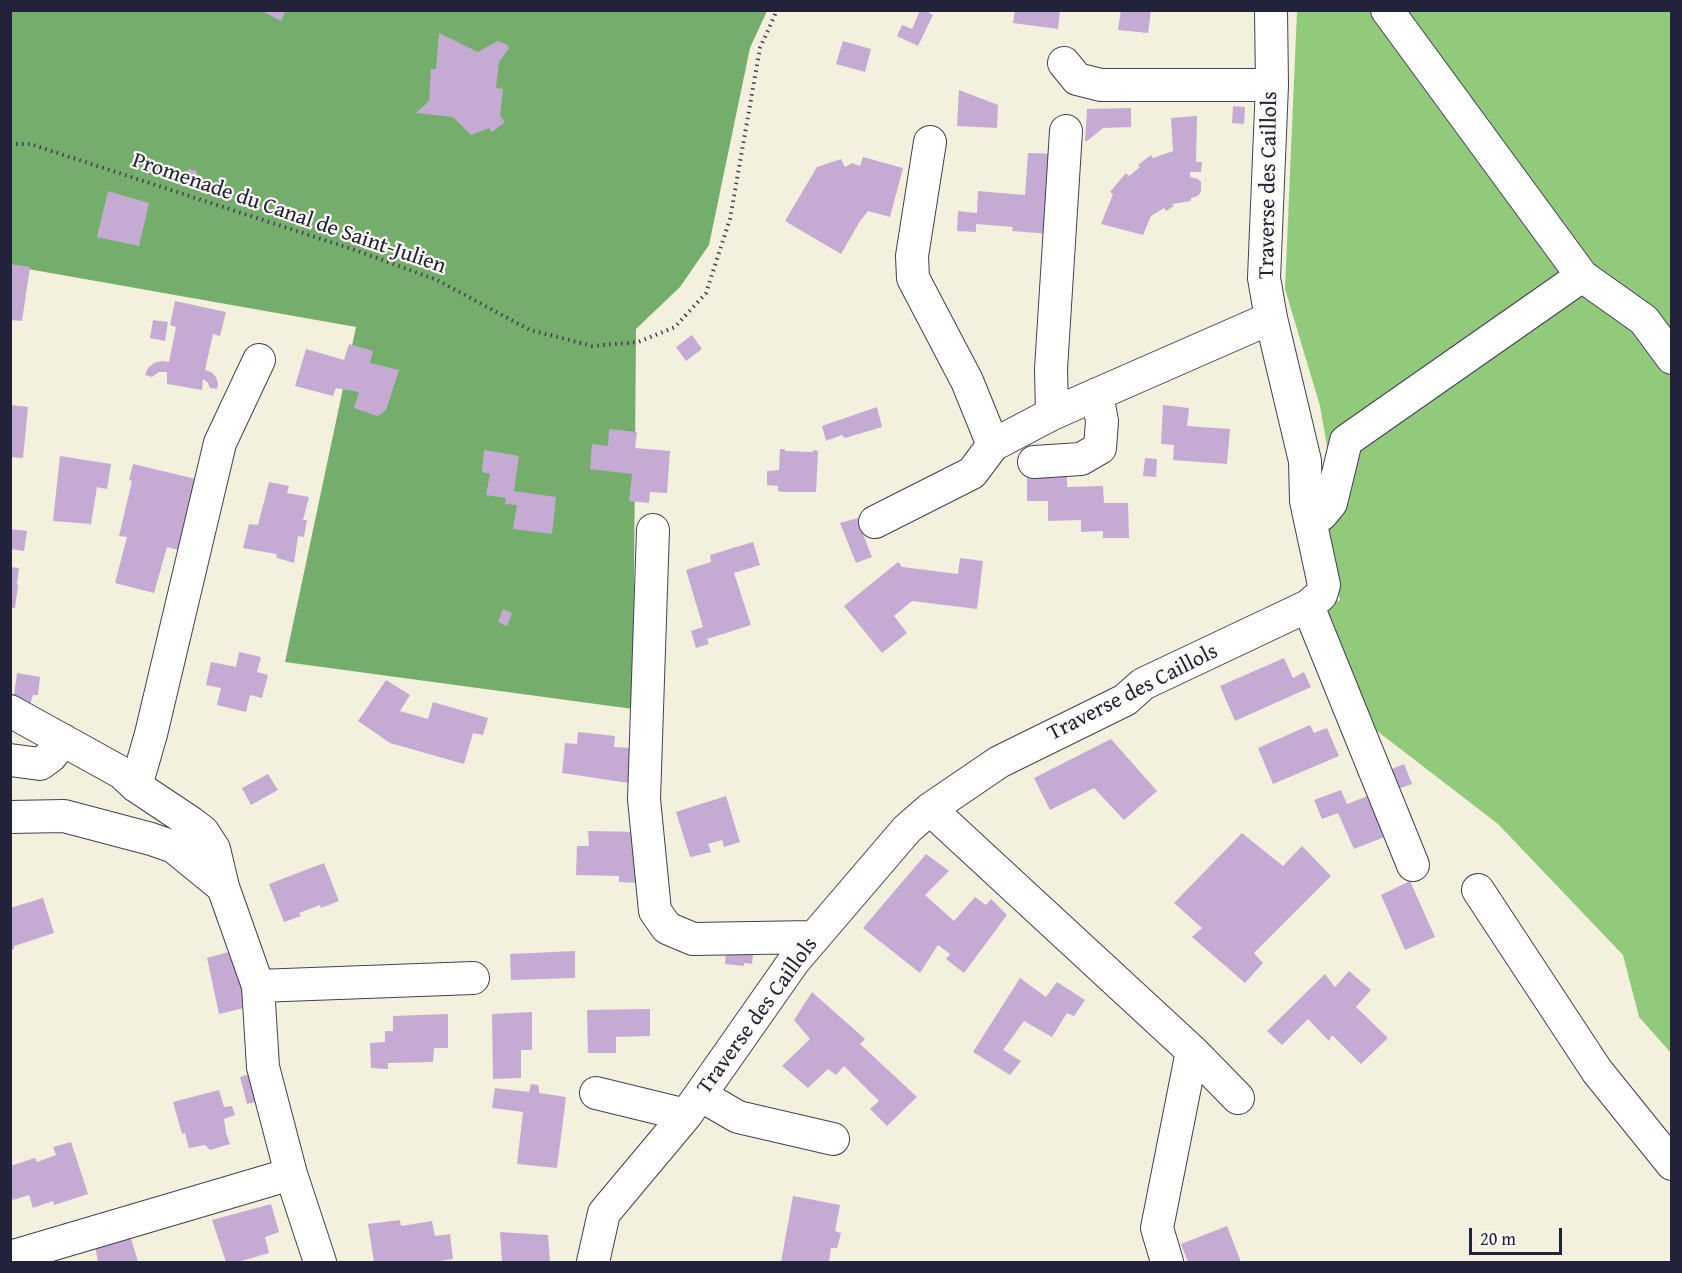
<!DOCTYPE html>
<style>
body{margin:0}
#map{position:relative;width:1682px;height:1273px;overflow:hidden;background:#f4f0de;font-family:"Gentium Book Plus",serif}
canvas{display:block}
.frame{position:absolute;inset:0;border:12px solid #22223b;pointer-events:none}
.scale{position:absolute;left:1469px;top:1228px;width:93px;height:27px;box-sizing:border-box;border:3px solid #22223b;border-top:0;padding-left:8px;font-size:18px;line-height:21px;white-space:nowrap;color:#22223b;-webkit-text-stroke:4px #fdfcf7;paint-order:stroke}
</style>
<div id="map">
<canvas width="1682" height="1273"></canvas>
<div class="frame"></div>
<div class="scale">20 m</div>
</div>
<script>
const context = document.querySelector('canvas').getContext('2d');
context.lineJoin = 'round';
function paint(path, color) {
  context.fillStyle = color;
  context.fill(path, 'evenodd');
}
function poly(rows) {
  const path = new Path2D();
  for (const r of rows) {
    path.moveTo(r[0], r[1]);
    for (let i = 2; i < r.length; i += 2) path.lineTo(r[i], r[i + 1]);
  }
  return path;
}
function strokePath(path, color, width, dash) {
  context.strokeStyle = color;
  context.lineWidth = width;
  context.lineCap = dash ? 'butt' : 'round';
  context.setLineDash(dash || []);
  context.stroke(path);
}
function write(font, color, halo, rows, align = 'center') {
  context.font = font + ' "Gentium Book Plus",serif';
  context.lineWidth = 4.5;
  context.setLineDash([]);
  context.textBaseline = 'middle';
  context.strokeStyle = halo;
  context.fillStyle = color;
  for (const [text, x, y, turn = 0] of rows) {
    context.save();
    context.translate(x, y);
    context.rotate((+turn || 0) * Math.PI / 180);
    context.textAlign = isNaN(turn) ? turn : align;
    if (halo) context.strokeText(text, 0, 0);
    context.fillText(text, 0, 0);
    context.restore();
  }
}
paint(poly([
 [1297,11,1671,11,1671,1053,1639,1017,1623,955,1498,824,1368,724,1321,608,1340,600,1321,515,1328,452,1320,406,1285,289]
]), '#92ca7c');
paint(poly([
 [10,11,767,11,750,48,709,245,680,287,636,329,633,709,285,662,356,327,11,266]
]), '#75ae6c');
paint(poly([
 [260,10,286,10,281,21],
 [920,10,925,10,933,15,918,46,897,36,902,25,912,29],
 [1015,10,1060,10,1058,29,1013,23],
 [1121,10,1151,10,1148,33,1118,30],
 [439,33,478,52,498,41,507,45,509,48,499,62,496,88,503,89,500,116,505,122,492,132,489,128,471,135,453,117,416,113,429,101,431,69,436,69],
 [843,41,871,49,865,72,836,64],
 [959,90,998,105,997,128,957,126],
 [1233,106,1245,107,1244,124,1232,123],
 [1131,108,1131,127,1103,128,1087,141,1085,141,1087,109],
 [1197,116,1196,162,1202,162,1201,172,1190,172,1190,177,1198,179,1201,182,1201,191,1199,195,1195,197,1191,198,1191,201,1172,204,1174,206,1166,211,1164,208,1151,216,1143,235,1101,224,1113,194,1110,192,1126,173,1129,176,1140,167,1138,165,1151,155,1153,158,1173,151,1171,118],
 [1028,153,1056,154,1050,234,1012,231,1013,227,976,224,976,232,957,231,958,211,977,213,978,191,1025,195],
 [863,157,903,168,890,217,868,211,860,221,841,254,785,221,817,167,841,159,845,167,852,163,860,166],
 [188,169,197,171,195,181,186,179],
 [108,191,149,203,139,246,97,237],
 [10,264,30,267,22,321,10,320],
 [175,301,226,312,220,336,213,334,205,370,211,372,216,377,218,384,217,389,210,388,208,383,203,379,202,390,167,384,167,372,159,372,152,377,145,375,148,368,154,363,162,361,169,362,176,327,170,325],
 [153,320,168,322,165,341,150,338],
 [692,335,702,349,686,361,676,347],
 [349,344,373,351,370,363,399,370,386,410,380,415,377,416,354,408,359,392,336,388,333,396,295,386,306,349,344,360],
 [10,405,28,407,23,458,10,457],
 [1163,405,1189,408,1187,426,1230,429,1227,464,1173,460,1174,445,1161,444],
 [877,407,882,427,845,438,842,435,826,441,822,426],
 [609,429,637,432,635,448,670,451,667,493,650,492,649,503,629,501,632,474,590,469,592,444,608,446],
 [780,449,785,449,785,451,813,452,813,450,818,451,816,492,782,492,778,491,778,486,767,485,767,471,779,470],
 [484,450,519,456,514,491,556,497,552,534,513,529,517,505,505,504,506,498,486,495,490,474,482,472],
 [60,456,111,464,107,489,97,487,91,524,53,521],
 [1145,458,1157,459,1156,477,1143,476],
 [133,464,200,480,182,551,167,547,154,593,115,583,127,537,119,536,132,481,129,480],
 [1067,474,1067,487,1103,486,1104,503,1128,503,1129,538,1103,538,1103,531,1081,532,1081,520,1048,521,1048,501,1027,501,1027,475],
 [269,482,289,486,287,493,309,497,303,520,307,520,304,537,298,536,294,563,277,558,276,554,243,548,249,524,258,525],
 [858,518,862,532,872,557,856,563,840,523],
 [10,529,27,531,24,551,10,549],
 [753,542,760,565,734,573,751,625,707,639,709,644,696,648,691,631,703,627,686,570,711,562,710,555],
 [960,558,983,561,977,609,912,601,894,616,907,633,882,653,844,606,898,562,902,567,958,574],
 [10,567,19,568,17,584,18,585,15,608,10,608],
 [503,609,512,613,507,626,498,622],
 [239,652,261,657,257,672,268,675,262,698,250,695,246,712,217,705,221,688,206,685,211,662,236,667],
 [1284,658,1293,678,1304,672,1311,687,1235,721,1220,686],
 [17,673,40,677,38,695,33,695,30,705,13,703],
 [386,680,410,695,400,711,428,719,433,702,488,718,483,735,473,733,464,764,390,743,358,721],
 [1310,725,1314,733,1327,728,1339,756,1273,784,1258,748],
 [578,732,615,736,614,747,632,748,629,783,562,773,565,743,577,744],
 [1111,739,1157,791,1124,820,1094,788,1050,810,1034,778],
 [1404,764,1412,784,1395,790,1387,771],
 [268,774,278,790,251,805,242,788],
 [1341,790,1347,804,1370,795,1387,836,1354,849,1338,813,1322,819,1314,800],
 [726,796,740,842,724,847,722,840,708,844,711,852,690,857,676,812],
 [588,831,642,832,641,883,619,882,619,876,576,875,577,846,589,846],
 [1242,833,1283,866,1302,846,1331,876,1254,953,1263,963,1245,983,1192,937,1202,928,1174,903],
 [926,854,949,871,925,895,954,921,975,897,986,905,991,899,1007,915,964,973,946,959,950,954,938,945,920,973,863,928],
 [324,863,339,901,321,908,320,905,299,913,301,916,284,922,269,884],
 [1410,881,1435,937,1405,950,1381,895],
 [43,898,54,933,14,946,14,949,10,950,10,908],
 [236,950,248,1007,219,1014,207,958],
 [726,950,745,951,745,954,753,955,752,964,744,963,744,966,725,964],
 [575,951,575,978,511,980,510,954],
 [1349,971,1371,990,1356,1007,1388,1038,1361,1064,1332,1035,1329,1041,1308,1019,1282,1045,1267,1031,1325,974,1335,987],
 [1020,978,1046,997,1057,982,1085,1000,1074,1016,1067,1013,1052,1037,1024,1021,1003,1050,1021,1061,1010,1075,973,1052],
 [812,992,865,1039,860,1044,917,1097,887,1126,870,1109,879,1101,844,1066,836,1075,828,1069,808,1088,782,1066,810,1039,794,1020],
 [650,1009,650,1036,616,1037,616,1053,588,1053,587,1010],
 [532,1012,532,1050,521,1050,521,1078,493,1079,492,1014],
 [448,1014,448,1048,434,1048,433,1062,388,1063,388,1069,371,1068,370,1043,385,1042,385,1031,393,1031,393,1016],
 [254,1073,262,1101,247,1104,240,1077],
 [531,1084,538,1085,539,1087,539,1093,566,1097,557,1168,517,1164,523,1112,492,1108,495,1088,529,1092],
 [219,1090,224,1107,232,1106,235,1115,224,1119,226,1133,230,1144,210,1150,205,1145,189,1148,185,1133,182,1134,173,1102],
 [71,1142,88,1194,54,1205,53,1201,33,1208,29,1195,13,1200,10,1191,10,1166,35,1158,37,1162,56,1155,53,1147],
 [793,1196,840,1205,835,1231,841,1233,837,1248,831,1248,829,1262,781,1262],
 [271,1204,279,1232,265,1237,269,1253,238,1262,226,1262,212,1220],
 [400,1220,401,1226,432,1221,435,1236,450,1234,453,1259,433,1262,374,1262,368,1224],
 [1227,1226,1241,1262,1188,1262,1181,1244],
 [500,1232,548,1235,550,1262,502,1262],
 [130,1235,138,1262,98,1262,95,1246]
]), '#c5abd4');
const minor = poly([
 [1387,10,1582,276],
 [1064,63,1077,79,1101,85,1272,85],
 [930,142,912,256,913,278,967,381,993,445],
 [1052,414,1051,369,1066,131],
 [1034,462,1081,459,1100,448,1102,421,1097,394],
 [1310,518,1321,515,1331,503,1346,441,1582,276,1644,320,1672,358],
 [875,522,972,473,993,445,1052,414,1271,318],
 [653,530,644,799,655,911,667,928,693,939,813,937],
 [1308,606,1413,865],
 [10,711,122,773,136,786,190,822,203,832,214,849,223,887,258,986,263,1067,291,1174,320,1262],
 [10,760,40,764,51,756,63,740],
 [136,786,151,734,220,443,259,360],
 [930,809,1192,1051,1238,1098],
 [10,817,64,816,151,839,174,847,223,887],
 [1478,890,1597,1071,1672,1164],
 [258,986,473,978],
 [596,1093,686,1115],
 [700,1095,738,1117,833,1139],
 [10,1257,291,1174],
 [593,1262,604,1213,686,1115,794,961,907,829,930,809,999,762,1125,700,1143,684,1308,606,1321,595,1324,585,1306,501,1305,461,1271,318,1264,278,1272,85,1271,10],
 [1167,1262,1157,1228,1192,1051]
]);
strokePath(minor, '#424153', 34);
strokePath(poly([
 [10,144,30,144,355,250,437,280,530,330,592,346,638,342,675,327,706,293,730,219,760,48,777,10]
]), '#424153', 4, [1.5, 4.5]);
strokePath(minor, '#fff', 32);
write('22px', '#22223b', '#fdfcf7', [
 ["Traverse des Caillols",1269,185,-89],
 ["Promenade du Canal de Saint-Julien",289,214,19],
 ["Traverse des Caillols",1133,693,-27],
 ["Traverse des Caillols",758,1016,-54]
]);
</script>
